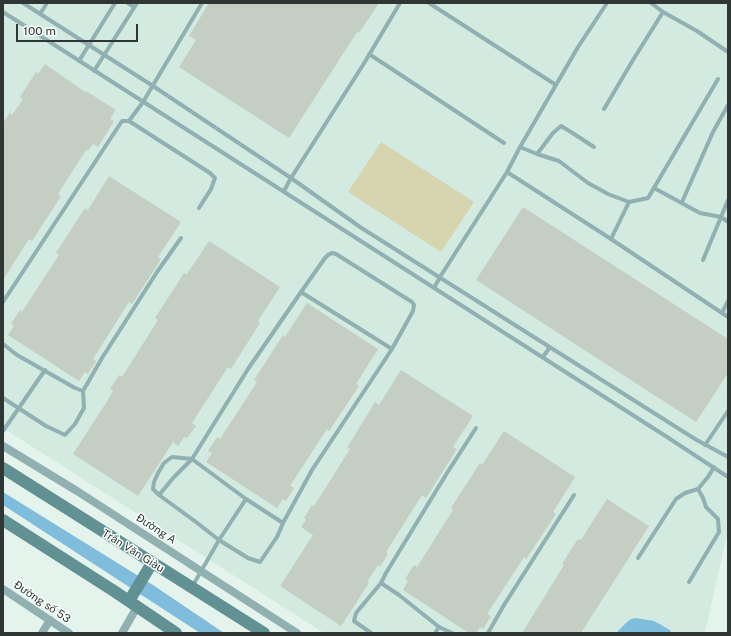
<!DOCTYPE html>
<meta charset="utf-8">
<style>
body{margin:0}
#map{position:relative;width:731px;height:636px;overflow:hidden;background:#e4f4ed;font-family:"Public Sans",sans-serif}
canvas{display:block}
.frame{position:absolute;inset:0;border:4px solid #303633;pointer-events:none}
.scale{position:absolute;left:16px;top:24px;width:122px;height:18px;box-sizing:border-box;border:2px solid #303633;border-top:0;padding-left:5px;font-size:12px;line-height:14px;white-space:nowrap;color:#303633;-webkit-text-stroke:3px #f8fefc;paint-order:stroke}
</style>
<div id="map">
<canvas width="731" height="636"></canvas>
<div class="frame"></div>
<div class="scale">100 m</div>
</div>
<script>
const context = document.querySelector('canvas').getContext('2d');
context.lineJoin = 'round';
function paint(path, color) {
  context.fillStyle = color;
  context.fill(path, 'evenodd');
}
function poly(rows) {
  const path = new Path2D();
  for (const r of rows) {
    path.moveTo(r[0], r[1]);
    for (let i = 2; i < r.length; i += 2) path.lineTo(r[i], r[i + 1]);
  }
  return path;
}
function strokePath(path, color, width, dash) {
  context.strokeStyle = color;
  context.lineWidth = width;
  context.lineCap = dash ? 'butt' : 'round';
  context.setLineDash(dash || []);
  context.stroke(path);
}
function write(font, color, halo, rows, align = 'center') {
  context.font = font + ' "Public Sans",sans-serif';
  context.lineWidth = 3;
  context.setLineDash([]);
  context.textBaseline = 'middle';
  context.strokeStyle = halo;
  context.fillStyle = color;
  for (const [text, x, y, turn = 0] of rows) {
    context.save();
    context.translate(x, y);
    context.rotate((+turn || 0) * Math.PI / 180);
    context.textAlign = isNaN(turn) ? turn : align;
    if (halo) context.strokeText(text, 0, 0);
    context.fillText(text, 0, 0);
    context.restore();
  }
}
paint(poly([
 [3,3,728,3,728,530,705,633,324,633,3,428]
]), '#d2eae0');
paint(poly([
 [381,142,474,202,441,252,348,192]
]), '#d7d5b0');
paint(poly([
 [3,492,153,585,224,633,200,633,3,505],
 [635,618,654,621,670,630,671,633,616,633,627,622,631,619]
]), '#80bcdb');
paint(poly([
 [209,3,379,3,359,33,357,32,289,138,179,67,196,40,189,36],
 [45,64,85,92,86,91,116,110,110,119,114,121,98,147,93,144,88,151,86,150,58,194,61,196,32,241,29,239,3,280,3,123,10,113,12,115,23,99,20,97,36,72,38,74],
 [109,176,181,222,158,257,161,259,132,304,129,302,93,359,96,361,95,363,88,374,85,372,79,381,8,335,14,326,11,324,20,310,22,312,59,255,56,253,85,208,88,210],
 [523,207,728,339,728,373,696,422,476,280],
 [209,241,280,287,258,321,260,323,231,369,228,367,192,423,196,426,187,438,184,437,178,446,173,442,138,496,73,454,108,400,113,391,110,389,119,375,122,377,158,320,155,318,184,273,187,274],
 [307,303,378,349,356,384,359,386,329,431,327,429,290,486,294,488,286,501,283,499,277,508,206,462,212,453,208,451,217,437,220,439,257,382,254,380,283,335,285,337],
 [401,370,473,416,453,447,457,449,426,498,422,495,386,552,388,554,380,567,378,565,367,582,369,583,341,626,280,586,313,535,301,527,306,520,304,518,312,505,314,506,350,449,347,448,375,402,379,405],
 [504,431,575,477,553,512,556,514,526,559,524,557,487,614,491,616,483,629,480,627,476,633,469,633,403,590,408,581,405,579,414,565,417,567,453,510,451,508,480,463,482,465],
 [607,499,649,526,581,633,522,633,564,565,562,564,578,539,581,540]
]), '#c5cec2');
strokePath(poly([
 [23,3,153,86,291,178,360,227,695,439,728,457],
 [128,3,134,7],
 [429,3,556,85],
 [651,3,663,12,697,31,728,52],
 [3,12,667,437,728,477],
 [40,14,47,3],
 [369,54,504,143],
 [79,61,115,3],
 [94,71,137,3],
 [604,109,633,60,663,12],
 [520,147,537,154,553,133,561,126,571,132,594,147],
 [537,154,559,161,588,183,608,194,629,202,648,198,718,79],
 [507,172,611,239,728,317],
 [654,188,700,213,721,217,728,200],
 [284,191,291,178,363,65,400,3],
 [682,202,713,132,728,105],
 [199,208,211,189,215,178,210,173,129,121,143,102,202,3],
 [611,239,629,202],
 [703,260,721,217,728,222],
 [434,288,440,277,507,172,520,147,578,47,607,3],
 [301,292,392,349],
 [3,302,122,121,129,121],
 [722,313,728,301],
 [3,344,17,355,75,388,83,391],
 [543,357,550,347],
 [3,398,46,426,65,435,75,424,84,408,83,391,102,358,157,272,181,238],
 [3,431,45,370],
 [705,445,728,411],
 [159,495,174,477,192,459,248,369,301,292,325,258,328,255,332,253,336,254,412,302,414,305,413,311,392,349,312,470,283,523,246,499,219,540,192,587],
 [246,499,192,459,172,457,164,463,158,473,154,482,153,489,159,495,196,522,219,540,248,558,260,562,277,537,283,523],
 [638,558,676,499,685,493,698,489,708,477,714,467],
 [689,582,719,532,718,519,706,507,703,498,698,489],
 [381,583,399,595,439,627,452,633],
 [371,633,354,621,356,613,381,583,386,573,447,473,476,428],
 [435,633,439,627],
 [488,633,504,605,574,495]
]), '#91b0b1', 4);
strokePath(poly([
 [3,446,77,491,297,633],
 [3,589,69,633],
 [42,633,50,620],
 [122,633,137,607]
]), '#91b0b1', 8);
strokePath(poly([
 [3,468,264,633],
 [3,520,114,591,176,633],
 [129,601,152,563]
]), '#619193', 12);
write('11px', '#303633', '#f8fefc', [
 ["Đường A",156,529,33],
 ["Trần Văn Giàu",133,551,32],
 ["Đường số 53",42,602,34]
]);
</script>
